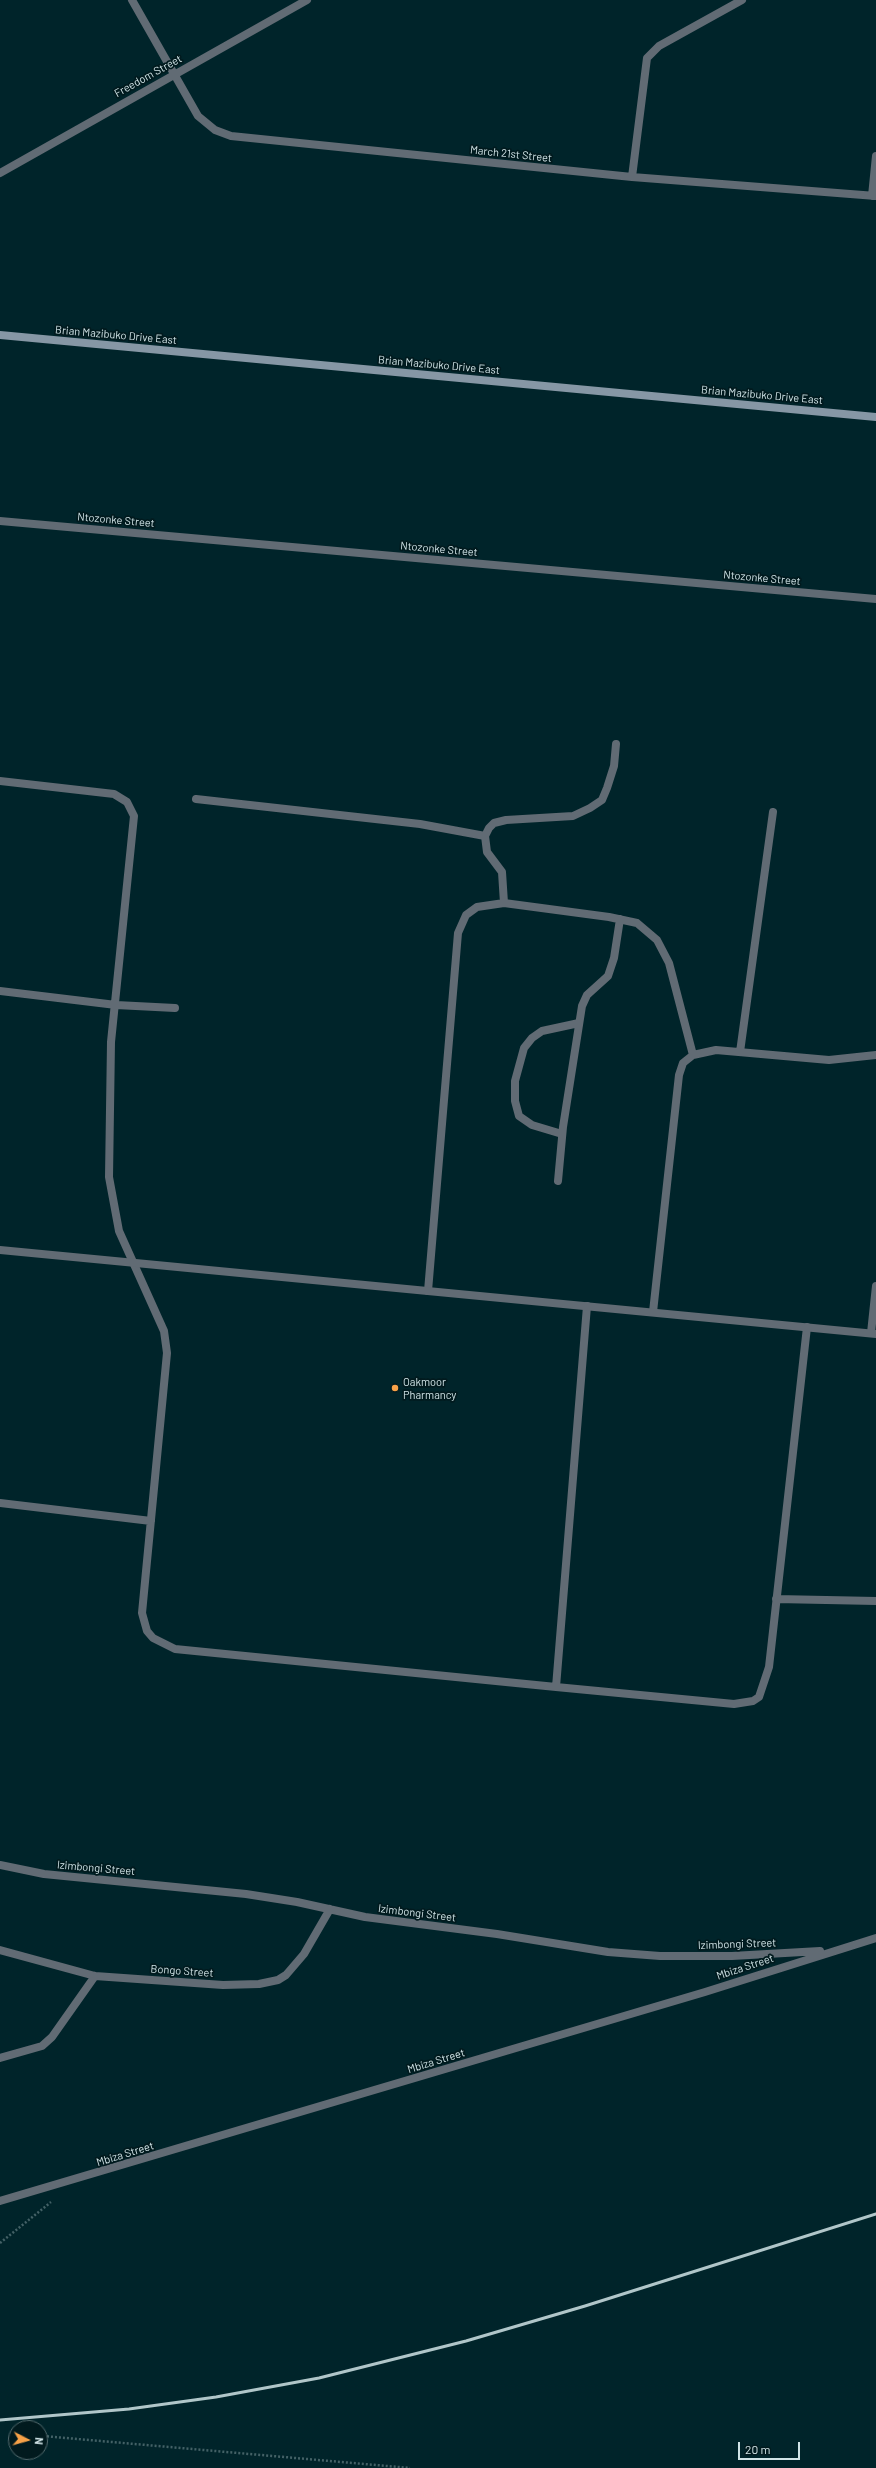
<!DOCTYPE html>
<style>
body{margin:0}
#map{position:relative;width:876px;height:2468px;overflow:hidden;background:#00242a;font-family:Barlow,sans-serif}
canvas{display:block}
.north{position:absolute;left:8px;top:2420px;width:40px;height:40px;box-sizing:border-box;background:#011a1e;border:1px solid #546a6e;border-radius:50%;rotate:96deg;font-size:11px;font-weight:700;line-height:16px;text-align:center;color:#d0e3e6}
.north::after{content:'';display:block;margin:auto;width:14px;height:18px;background:#f7a148;clip-path:polygon(50% 0,100% 100%,50% 72%,0 100%)}
.scale{position:absolute;left:738px;top:2442px;width:62px;height:18px;box-sizing:border-box;border:2px solid #d0e3e6;border-top:0;padding-left:5px;font-size:12px;line-height:14px;white-space:nowrap;color:#d0e3e6;-webkit-text-stroke:3px #011a1e;paint-order:stroke}
</style>
<div id="map">
<canvas width="876" height="2468"></canvas>
<div class="north">N</div>
<div class="scale">20 m</div>
</div>
<script>
const context = document.querySelector('canvas').getContext('2d');
context.lineJoin = 'round';
function poly(rows) {
  const path = new Path2D();
  for (const r of rows) {
    path.moveTo(r[0], r[1]);
    for (let i = 2; i < r.length; i += 2) path.lineTo(r[i], r[i + 1]);
  }
  return path;
}
function strokePath(path, color, width, dash) {
  context.strokeStyle = color;
  context.lineWidth = width;
  context.lineCap = dash ? 'butt' : 'round';
  context.setLineDash(dash || []);
  context.stroke(path);
}
function write(font, color, halo, rows, align = 'center') {
  context.font = font + ' Barlow,sans-serif';
  context.lineWidth = 3.5;
  context.setLineDash([]);
  context.textBaseline = 'middle';
  context.strokeStyle = halo;
  context.fillStyle = color;
  for (const [text, x, y, turn = 0] of rows) {
    context.save();
    context.translate(x, y);
    context.rotate((+turn || 0) * Math.PI / 180);
    context.textAlign = isNaN(turn) ? turn : align;
    if (halo) context.strokeText(text, 0, 0);
    context.fillText(text, 0, 0);
    context.restore();
  }
}
strokePath(poly([
 [0,2243,51,2202],
 [43,2436,410,2468]
]), '#436166', 2.5, [2, 2]);
strokePath(poly([
 [0,781,114,794,127,802,134,816,111,1042,109,1177,119,1231,164,1331,167,1353,142,1613,147,1631,153,1638,175,1649,556,1687,587,1306],
 [196,799,420,824,485,836,487,852,502,872,504,903],
 [485,836,489,828,494,823,506,820,573,816,590,808,602,800,607,788,614,766,616,744],
 [0,991,116,1005,175,1008],
 [740,1052,773,812],
 [562,1134,532,1125,519,1116,515,1101,515,1081,524,1048,532,1038,542,1031,579,1023],
 [558,1181,563,1127,582,1006,587,995,608,976,614,958,620,919],
 [428,1291,458,933,466,915,477,907,504,903,609,917,637,923,657,940,669,963,693,1055],
 [653,1312,679,1075,683,1063,693,1055,716,1050,829,1060,876,1055],
 [871,1333,876,1286],
 [0,1503,151,1521],
 [776,1599,876,1601],
 [556,1687,734,1704,753,1701,759,1697,769,1667,807,1327]
]), '#616b74', 8);
strokePath(poly([
 [132,0,198,116,215,130,231,136,632,177,876,196],
 [0,173,307,0],
 [632,177,647,58,659,46,742,0],
 [872,196,876,156],
 [0,521,876,599],
 [0,1250,876,1334],
 [0,1865,44,1874,246,1894,297,1902,365,1917,497,1934,608,1952,660,1956,732,1956,820,1951],
 [0,1950,95,1976,223,1985,259,1984,278,1980,286,1975,304,1954,330,1909],
 [0,2058,42,2046,52,2037,95,1976],
 [0,2201,705,1992,876,1938]
]), '#616b74', 8);
strokePath(poly([
 [0,335,876,417]
]), '#8697a5', 8);
strokePath(poly([
 [0,2420,129,2409,216,2397,319,2378,466,2341,585,2306,876,2214]
]), '#b0c6c9', 3);
for (const [x, y, r, color] of [
 [395,1388,4,"#f7a148"]
]) {
  const dot = new Path2D();
  dot.arc(x, y, r, 0, 2 * Math.PI);
  context.fillStyle = color;
  context.fill(dot);
  strokePath(dot, '#011a1e', 1.5);
}
write('11px', '#d0e3e6', '#011a1e', [
 ["Freedom Street",148,76,-29],
 ["March 21st Street",511,154,6],
 ["Brian Mazibuko Drive East",116,335,5],
 ["Brian Mazibuko Drive East",439,365,5],
 ["Brian Mazibuko Drive East",762,395,5],
 ["Ntozonke Street",116,520,5],
 ["Ntozonke Street",439,549,5],
 ["Ntozonke Street",762,578,5],
 ["Izimbongi Street",96,1868,5],
 ["Izimbongi Street",417,1913,7],
 ["Izimbongi Street",737,1944,-2],
 ["Mbiza Street",745,1967,-18],
 ["Bongo Street",182,1971,4],
 ["Mbiza Street",436,2061,-17],
 ["Mbiza Street",125,2154,-17]
]);
write('11px', '#d0e3e6', '#011a1e', [
 ["Oakmoor",403,1382],
 ["Pharmancy",403,1395]
], 'left');
</script>
